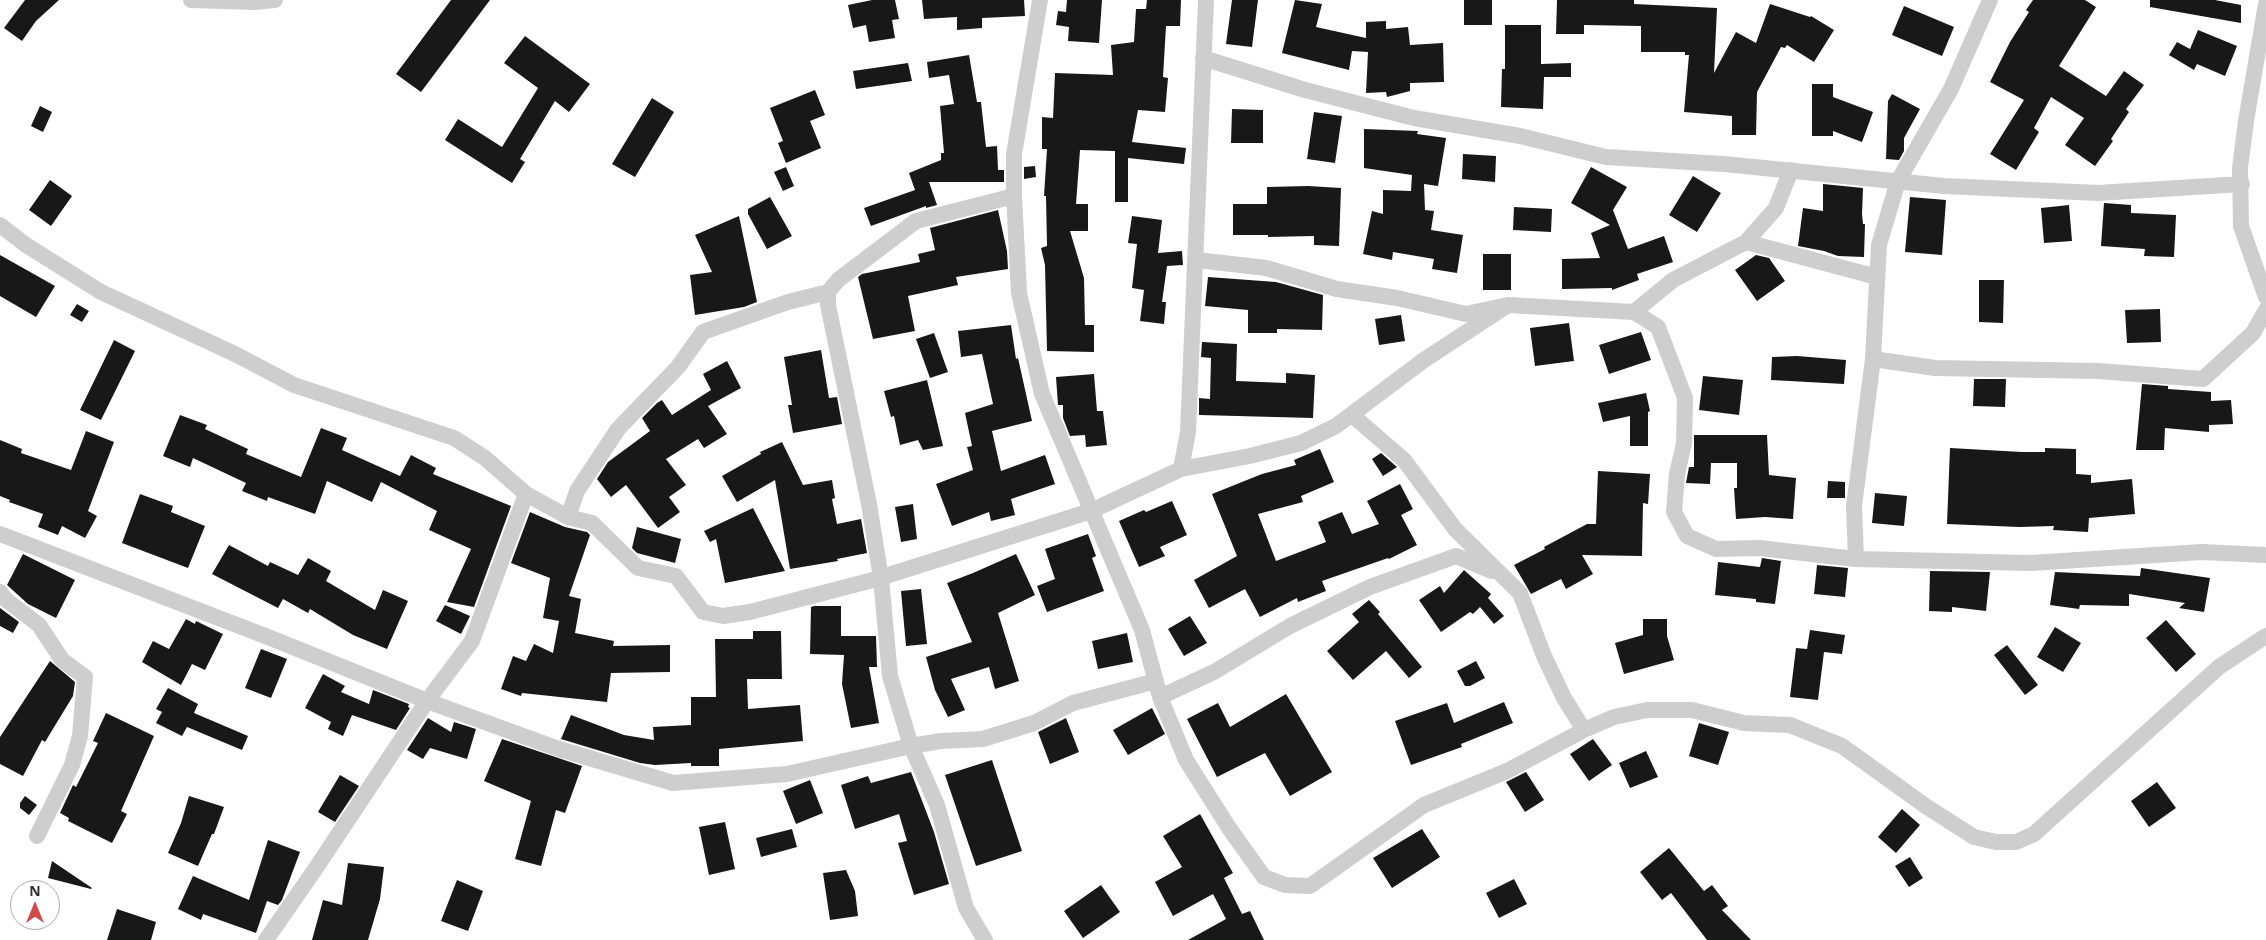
<!DOCTYPE html>
<style>
body{margin:0}
#map{position:relative;width:2266px;height:940px;overflow:hidden;background:#fff;font-family:"Noto Sans",sans-serif}
canvas{display:block}
.north{position:absolute;left:10px;top:880px;width:50px;height:50px;box-sizing:border-box;background:#fff;border:1px solid #adadad;border-radius:50%;rotate:0deg;font-size:14px;font-weight:700;line-height:20px;text-align:center;color:#313131}
.north::after{content:'';display:block;margin:auto;width:18px;height:22px;background:#d3484b;clip-path:polygon(50% 0,100% 100%,50% 72%,0 100%)}
</style>
<div id="map">
<canvas width="2266" height="940"></canvas>
<div class="north">N</div>
</div>
<script>
const context = document.querySelector('canvas').getContext('2d');
context.lineJoin = 'round';
function paint(path, color) {
  context.fillStyle = color;
  context.fill(path, 'evenodd');
}
function poly(rows) {
  const path = new Path2D();
  for (const r of rows) {
    path.moveTo(r[0], r[1]);
    for (let i = 2; i < r.length; i += 2) path.lineTo(r[i], r[i + 1]);
  }
  return path;
}
function strokePath(path, color, width, dash) {
  context.strokeStyle = color;
  context.lineWidth = width;
  context.lineCap = dash ? 'butt' : 'round';
  context.setLineDash(dash || []);
  context.stroke(path);
}
paint(poly([
 [25,0,59,0,36,21,22,41,4,28],
 [451,0,490,0,421,92,396,74],
 [872,0,895,0,899,19,892,20,895,38,869,42,866,25,853,28,848,5],
 [922,0,1024,0,1025,16,982,18,982,28,957,30,957,17,924,19],
 [1067,0,1102,0,1099,43,1068,41,1069,27,1056,25,1058,11,1066,12],
 [1147,0,1181,0,1180,26,1166,26,1163,77,1168,78,1165,112,1138,110,1132,142,1186,148,1184,164,1128,158,1128,202,1115,202,1115,151,1080,150,1076,204,1088,204,1088,231,1070,231,1084,278,1085,325,1094,325,1094,352,1047,351,1045,265,1041,248,1047,246,1046,196,1044,196,1047,149,1042,149,1042,117,1053,118,1055,73,1113,75,1111,45,1134,42,1136,9,1146,9],
 [1232,0,1258,0,1252,47,1226,44],
 [1295,0,1322,4,1316,27,1366,38,1366,22,1386,21,1386,29,1408,27,1410,45,1443,43,1444,82,1410,83,1410,91,1387,97,1386,92,1366,93,1368,52,1352,51,1349,70,1282,53],
 [1464,0,1492,0,1492,25,1464,25],
 [1557,0,1634,0,1634,4,1717,8,1714,73,1736,32,1756,43,1770,4,1810,17,1811,16,1834,30,1814,62,1787,45,1785,48,1781,47,1757,92,1756,135,1732,135,1732,116,1684,112,1689,55,1685,55,1685,52,1641,52,1641,26,1584,25,1584,34,1556,34],
 [2033,0,2085,0,2096,7,2059,66,2106,96,2124,71,2144,85,2126,109,2129,112,2111,139,2113,141,2095,166,2065,145,2084,118,2051,97,2034,128,2039,132,2016,170,1990,154,2024,100,1990,82,2010,42,2029,12,2026,10],
 [2150,0,2215,0,2241,5,2241,23,2150,7],
 [1904,6,1954,27,1942,56,1892,35],
 [1505,25,1541,25,1541,64,1571,63,1571,77,1544,77,1543,109,1501,107,1502,69,1505,69],
 [2198,30,2237,46,2225,76,2197,64,2194,70,2169,55,2177,42,2190,49],
 [525,36,590,84,569,112,555,101,520,159,525,162,512,183,445,140,458,119,502,147,538,88,504,63],
 [969,55,977,102,981,102,986,147,997,146,998,170,1004,170,1004,182,929,182,937,205,926,208,926,206,871,226,864,208,915,190,909,173,941,160,941,153,944,153,940,106,954,104,949,75,929,78,927,62],
 [908,63,912,81,856,89,853,71],
 [1812,84,1833,84,1833,97,1873,112,1862,142,1833,131,1833,136,1812,136],
 [815,90,825,115,810,121,821,148,786,163,778,143,783,141,770,108],
 [1892,94,1920,109,1904,138,1904,151,1899,160,1886,159,1888,101],
 [652,98,674,112,635,177,612,164],
 [40,106,52,112,43,132,31,126],
 [1232,109,1263,110,1263,143,1231,143],
 [1314,112,1342,116,1335,163,1307,159],
 [1364,129,1418,131,1417,134,1446,138,1438,186,1424,184,1425,210,1434,211,1431,230,1463,235,1457,273,1432,269,1434,259,1393,252,1392,260,1363,254,1372,211,1383,214,1383,190,1411,191,1412,175,1364,168],
 [1463,154,1496,156,1495,182,1462,179],
 [1035,166,1036,177,1024,179,1024,167],
 [786,167,794,186,783,191,774,172],
 [1591,167,1627,187,1613,210,1628,249,1664,236,1673,262,1637,274,1639,280,1612,290,1612,288,1562,289,1562,259,1600,258,1591,233,1610,225,1571,203],
 [1693,176,1721,193,1697,232,1669,215],
 [50,180,72,196,51,226,29,210],
 [1823,184,1863,188,1862,214,1863,224,1865,224,1864,257,1838,256,1824,251,1798,246,1803,208,1823,211],
 [1308,186,1341,188,1339,246,1314,245,1314,236,1268,237,1268,235,1233,235,1233,204,1267,204,1267,187],
 [770,197,792,236,767,249,748,214,748,209],
 [1910,197,1946,200,1942,255,1905,252],
 [2104,203,2131,205,2131,213,2176,215,2174,257,2144,256,2145,249,2101,246],
 [2069,205,2072,241,2044,243,2041,208],
 [1514,207,1552,209,1551,232,1513,230],
 [998,210,1007,251,1008,269,956,277,958,285,908,296,915,331,873,339,858,277,862,274,920,262,918,254,935,250,930,228],
 [739,216,757,302,744,307,695,315,690,275,712,272,695,235],
 [1132,216,1162,220,1158,253,1182,251,1183,265,1167,266,1162,302,1166,302,1164,324,1140,321,1144,290,1132,288,1137,244,1128,243],
 [1483,254,1511,254,1511,290,1483,290],
 [0,255,55,286,36,317,0,296],
 [1756,255,1769,258,1785,281,1757,301,1735,270],
 [1208,277,1276,282,1323,295,1322,330,1277,329,1277,333,1248,333,1248,310,1205,306],
 [1979,280,2004,280,2003,323,1979,322],
 [77,304,89,311,82,322,70,315],
 [2160,309,2161,342,2127,343,2125,310],
 [1401,315,1405,341,1379,345,1375,319],
 [1569,323,1574,361,1535,366,1530,328],
 [1011,325,1016,359,1018,358,1032,421,992,431,1001,471,1045,455,1055,484,1011,499,1015,515,991,521,989,512,952,526,936,484,973,470,967,447,972,446,965,413,993,404,982,354,961,357,958,331],
 [1641,332,1651,360,1609,374,1599,345],
 [934,333,948,372,930,378,916,339],
 [114,340,135,351,101,420,80,410],
 [1202,342,1237,344,1236,381,1286,383,1286,373,1315,375,1313,418,1199,415,1199,398,1210,399,1211,358,1201,357],
 [821,350,829,398,837,397,842,424,793,433,788,405,792,405,784,357],
 [1797,356,1846,360,1844,384,1771,380,1772,357],
 [727,361,741,388,708,406,727,434,704,448,698,439,666,459,686,485,669,497,680,512,658,528,626,485,611,497,597,479,608,462,650,431,642,418,657,403,662,400,672,415,711,390,703,374],
 [1094,374,1097,411,1103,411,1107,445,1086,447,1085,435,1070,436,1063,418,1063,405,1058,405,1056,377],
 [1703,376,1743,380,1739,415,1699,410],
 [1974,379,2006,379,2005,407,1973,406],
 [927,380,943,446,923,450,918,440,900,445,894,416,891,417,884,391],
 [2142,384,2168,386,2168,389,2211,392,2211,401,2231,400,2233,424,2209,425,2209,432,2165,428,2164,450,2136,450],
 [1646,393,1650,411,1648,412,1648,446,1630,446,1630,416,1603,422,1598,403],
 [180,415,207,425,205,429,248,449,246,454,301,477,321,428,347,438,342,450,400,476,411,455,436,468,433,474,511,506,474,607,447,602,471,549,429,530,437,511,381,482,372,502,327,481,315,514,268,497,267,501,242,491,246,483,193,458,190,467,163,456],
 [86,431,114,442,88,511,97,516,85,538,62,526,58,535,38,527,43,514,9,502,10,500,0,496,0,440,22,449,21,453,71,470],
 [1694,435,1767,435,1769,475,1796,478,1793,519,1765,517,1736,519,1734,488,1737,488,1737,463,1711,463,1710,484,1686,483,1689,467,1694,467],
 [782,442,803,485,832,480,835,498,832,499,837,524,861,519,867,553,837,559,838,561,790,569,775,480,737,502,722,476,761,454,760,452],
 [1950,448,2022,452,2045,452,2045,448,2076,449,2076,474,2091,475,2091,483,2132,479,2135,514,2089,518,2088,532,2053,530,2054,526,2019,527,1947,524],
 [1320,449,1334,482,1301,496,1303,502,1258,514,1276,561,1326,542,1318,522,1342,512,1352,534,1379,524,1367,501,1400,484,1413,509,1401,515,1417,545,1389,559,1388,558,1322,581,1326,591,1298,602,1297,598,1260,617,1245,589,1209,608,1194,580,1237,556,1212,494,1262,474,1296,465,1294,460],
 [1381,453,1397,467,1383,476,1372,459],
 [1598,471,1650,474,1648,504,1643,503,1642,556,1582,555,1593,574,1566,589,1561,579,1531,594,1514,565,1545,549,1544,547,1587,524,1596,524],
 [1828,481,1845,482,1845,498,1827,498],
 [1875,493,1907,496,1904,526,1872,523],
 [140,494,173,506,171,512,205,526,188,568,122,543],
 [1172,501,1187,535,1160,547,1165,556,1139,567,1119,521,1144,510,1146,512],
 [913,504,917,539,901,542,895,507],
 [753,508,785,571,725,583,716,539,710,542,704,531],
 [530,512,565,527,587,532,590,535,569,596,581,599,575,633,614,641,613,646,670,645,670,672,611,673,607,702,522,693,521,696,501,689,513,656,526,661,534,644,553,653,559,621,543,618,550,578,511,563],
 [637,527,681,539,675,563,637,553,632,548],
 [1088,534,1096,556,1092,558,1104,591,1047,612,1037,586,1055,579,1045,549],
 [229,545,268,566,270,562,298,575,308,558,331,571,326,581,375,610,383,590,408,601,387,649,353,635,310,609,308,613,283,599,278,608,212,574],
 [23,554,75,580,56,618,28,604,7,585],
 [1016,554,1035,595,998,613,1019,681,995,689,989,667,951,679,965,710,948,717,935,690,926,657,972,642,947,583,973,573],
 [1762,558,1781,561,1775,604,1756,602,1756,599,1715,595,1718,562,1760,567],
 [1817,565,1848,568,1845,597,1814,594],
 [2141,568,2210,578,2204,612,2179,608,2185,603,2129,594,2129,606,2080,605,2079,609,2050,605,2055,572,2140,576],
 [1464,570,1491,594,1488,598,1504,616,1494,624,1480,607,1473,614,1470,612,1441,632,1419,600,1440,586,1444,593],
 [1930,571,1990,572,1986,611,1952,607,1952,612,1929,611],
 [921,589,927,644,906,646,901,591],
 [1369,600,1380,612,1378,614,1422,667,1409,678,1386,651,1353,680,1327,651,1359,622,1352,614],
 [445,605,470,616,461,634,436,621],
 [814,606,841,606,841,636,876,636,877,667,869,667,879,723,851,728,842,684,844,655,810,654,811,607],
 [0,608,19,622,13,633,0,626],
 [1190,616,1207,643,1184,656,1168,629],
 [186,619,195,624,196,621,223,634,205,670,192,664,181,685,142,662,153,641,169,649],
 [1643,619,1667,619,1667,636,1674,660,1624,674,1615,643,1643,635],
 [2166,620,2196,654,2176,672,2146,638],
 [2055,627,2081,643,2063,672,2037,657],
 [1810,630,1845,635,1842,654,1824,652,1818,700,1790,697,1796,648,1807,649],
 [753,631,781,631,782,679,747,679,748,709,800,705,803,741,719,749,719,766,691,766,691,763,655,765,640,763,561,739,571,715,624,735,654,740,653,727,691,725,691,697,716,697,715,639,753,639],
 [1127,633,1133,662,1098,669,1092,641],
 [2007,645,2038,685,2025,695,1994,655],
 [261,649,287,659,271,698,245,688],
 [50,661,75,682,73,696,45,742,42,740,23,776,0,764,0,737],
 [1476,661,1485,678,1470,686,1465,686,1457,671],
 [323,674,345,686,341,692,369,704,373,690,409,704,408,707,410,708,396,730,352,715,343,736,328,729,331,722,305,708],
 [168,688,198,704,194,713,248,736,242,750,187,727,182,736,156,723,162,712,156,709],
 [1286,694,1332,772,1290,796,1265,753,1217,777,1187,719,1218,703,1230,727],
 [1504,702,1513,723,1461,744,1462,747,1411,765,1395,721,1447,703,1454,723],
 [1152,708,1165,734,1128,755,1113,730],
 [106,713,154,736,121,811,127,814,112,843,68,821,69,818,60,813,73,785,76,787,98,743,93,741],
 [428,718,451,732,454,722,476,729,467,759,430,748,423,759,407,750],
 [1066,718,1079,752,1050,764,1038,732],
 [1699,723,1729,732,1718,765,1689,756],
 [502,739,582,766,565,813,556,810,541,866,515,859,531,801,484,781],
 [1593,739,1612,765,1589,781,1570,754],
 [1646,751,1658,777,1630,788,1619,763],
 [992,760,1022,851,976,866,945,775],
 [911,772,934,832,949,884,914,895,898,843,907,841,899,814,855,829,841,785,868,776,871,783],
 [1526,772,1544,800,1525,812,1506,782],
 [340,775,359,786,335,822,318,812],
 [810,780,823,813,796,824,783,791],
 [2157,782,2176,808,2149,827,2131,801],
 [25,796,37,805,29,815,20,808,20,803],
 [189,796,224,807,214,834,212,834,198,866,168,853,181,823],
 [1902,809,1920,825,1896,853,1878,837],
 [1200,814,1233,873,1224,878,1242,914,1250,911,1264,940,1188,940,1226,919,1213,894,1173,916,1155,882,1182,867,1163,836],
 [725,822,735,869,709,875,699,827],
 [792,829,797,847,761,857,756,838],
 [1422,829,1440,857,1392,888,1373,858],
 [268,840,300,852,282,900,278,905,267,901,256,933,203,914,201,920,178,909,193,876,249,900],
 [1669,848,1704,891,1712,885,1728,906,1722,910,1751,940,1707,940,1671,893,1662,900,1640,872],
 [1910,857,1923,878,1909,887,1895,866],
 [52,861,92,888,91,889,48,878],
 [348,863,384,867,380,899,368,940,312,940,323,900,342,905],
 [846,870,855,891,858,916,830,920,823,873],
 [1514,879,1527,904,1499,918,1486,893],
 [457,880,483,891,468,931,441,921],
 [1101,885,1120,912,1083,938,1064,911],
 [117,909,156,922,151,940,107,940]
]), '#181818');
strokePath(poly([
 [191,0,256,2,275,0],
 [1040,0,1014,154,1014,196,1019,293,1042,394,1142,630,1160,697,1186,760,1229,828,1264,877,1285,885,1310,886,1424,805,1507,771,1584,730,1614,717,1647,710,1692,710,1744,723,1790,725,1842,746,1927,807,1974,837,1996,842,2016,842,2034,834,2219,667,2266,636],
 [2266,4,2246,121,2240,168,2241,226,2266,297],
 [1203,58,1305,90,1414,118,1520,136,1606,157,1724,164,1944,186,2098,193,2242,184],
 [0,225,26,245,101,292,235,354,294,385,454,438,485,458,526,494,568,517,592,523,638,568,676,576,703,612,723,616,750,612,873,580,1091,511,1181,469,1250,456,1301,443,1336,426,1424,360,1508,305],
 [1746,242,1877,277],
 [1197,260,1266,268,1337,289,1397,298,1466,314,1508,305,1634,312,1658,327,1685,398,1684,443,1677,474,1674,512,1687,536,1716,549,1759,548,1856,559,2031,563,2202,552,2266,555],
 [1634,312,1673,280,1746,242,1776,208,1791,170],
 [1873,359,1935,368,2098,371,2203,379,2253,333,2266,310],
 [1352,415,1404,460,1455,529,1520,593,1544,656,1564,698,1584,730],
 [1181,469,1188,432,1206,0],
 [568,517,577,491,618,429,678,367,703,332,788,302,828,292],
 [0,534,268,637,427,701,559,749,673,783,787,774,911,746,941,741,983,739,1034,723,1073,703,1156,681],
 [1856,559,1854,506,1873,359,1879,245,1898,181,1951,89,1990,0],
 [0,592,5,599,39,625,62,660,85,677,80,736,72,765,37,836],
 [1160,697,1214,672,1290,626,1370,587,1456,556,1492,571],
 [266,940,316,868,427,701,472,641,526,494],
 [985,940,966,908,937,805,911,746,890,676,881,578,869,504,828,305,828,292,838,280,916,221,1014,196]
]), '#cecece', 16);
</script>
